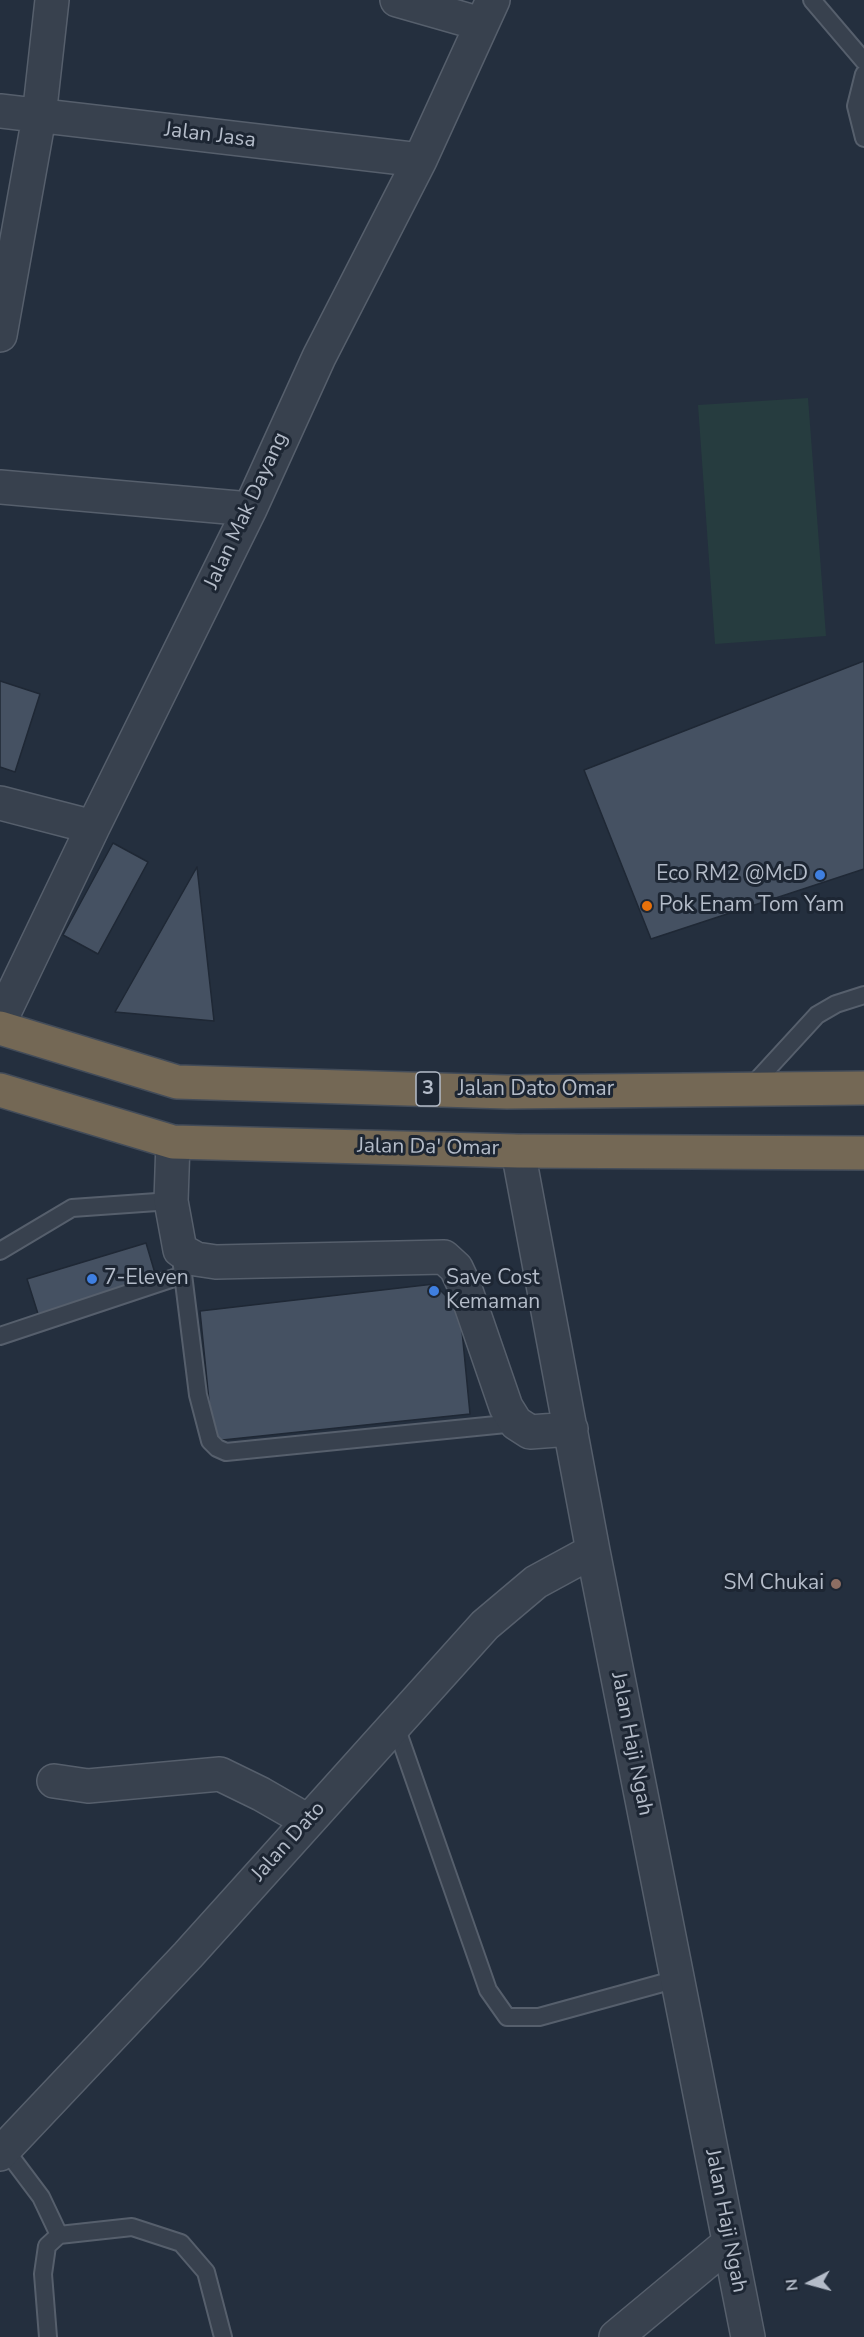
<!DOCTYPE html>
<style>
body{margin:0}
#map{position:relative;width:864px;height:2337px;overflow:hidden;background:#242f3e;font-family:"Nunito Sans",sans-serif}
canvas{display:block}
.north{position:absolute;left:780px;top:2253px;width:60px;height:60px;-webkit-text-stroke:4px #1d2633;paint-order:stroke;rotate:264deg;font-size:16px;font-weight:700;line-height:24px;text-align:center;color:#b4bcc9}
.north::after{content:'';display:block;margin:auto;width:21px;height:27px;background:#b4bcc9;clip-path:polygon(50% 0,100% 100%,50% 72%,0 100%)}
</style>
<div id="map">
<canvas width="864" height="2337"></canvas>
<div class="north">N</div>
</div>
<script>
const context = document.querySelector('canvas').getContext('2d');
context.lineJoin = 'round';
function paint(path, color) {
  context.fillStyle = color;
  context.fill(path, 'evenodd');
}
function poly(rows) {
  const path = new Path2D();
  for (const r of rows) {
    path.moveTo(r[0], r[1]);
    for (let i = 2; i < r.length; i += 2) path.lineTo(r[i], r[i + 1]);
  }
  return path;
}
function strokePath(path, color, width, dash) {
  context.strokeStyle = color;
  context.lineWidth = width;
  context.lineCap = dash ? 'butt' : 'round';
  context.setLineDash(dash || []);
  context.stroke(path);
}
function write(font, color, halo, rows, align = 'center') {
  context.font = font + ' "Nunito Sans",sans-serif';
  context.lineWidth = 6;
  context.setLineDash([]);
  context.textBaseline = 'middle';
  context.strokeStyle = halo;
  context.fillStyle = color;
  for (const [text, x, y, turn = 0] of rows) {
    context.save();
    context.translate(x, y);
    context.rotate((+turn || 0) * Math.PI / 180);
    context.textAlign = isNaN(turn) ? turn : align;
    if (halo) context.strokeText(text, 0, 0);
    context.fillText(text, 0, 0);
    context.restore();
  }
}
paint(poly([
 [808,398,826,636,715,644,698,405]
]), '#263c3f');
const building = poly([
 [864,661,864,869,651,939,584,770,864,661],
 [0,681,40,694,15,772,0,767,0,681],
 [113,843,148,862,98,954,63,935,113,843],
 [197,867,214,1021,115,1012,197,867],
 [146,1243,157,1280,39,1317,27,1279,146,1243],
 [434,1284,460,1310,470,1414,213,1441,200,1311,434,1284]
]);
paint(building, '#455162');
strokePath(building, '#1f2835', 1.5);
const lane = poly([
 [812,0,864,61],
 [864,74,856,106,864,138],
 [750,1088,817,1015,836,1004,864,995],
 [180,1250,198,1395,210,1441,217,1448,226,1452,516,1423],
 [0,1251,72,1208,171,1201],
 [0,1336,183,1275],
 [395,1724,488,1990,507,2017,539,2017,677,1979],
 [5,2149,41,2197,59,2235,132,2227,181,2243,206,2272,223,2337],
 [48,2337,43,2274,47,2246,59,2235]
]);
const street = poly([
 [397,0,481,24],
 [0,111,420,160],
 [0,335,39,117,52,0],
 [0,487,250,509],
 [0,803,93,827],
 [0,1021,93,827,250,509,319,357,420,160,493,0],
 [173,1142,171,1201,180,1250,196,1259,216,1262,444,1257,456,1268,464,1285,506,1407,516,1423,530,1432,571,1429],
 [518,1151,593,1551,748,2337],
 [54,1781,88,1786,220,1774,261,1794,308,1821],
 [0,2154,188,1955,485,1625,536,1582,593,1551],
 [616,2337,729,2243]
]);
const highway = poly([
 [0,1028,177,1082,507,1092,864,1088],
 [0,1090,173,1142,518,1151,864,1153]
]);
strokePath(lane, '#565f6c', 20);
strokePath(street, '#565f6c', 36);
strokePath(highway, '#434c59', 36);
strokePath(lane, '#38414e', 16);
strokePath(street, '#38414e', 33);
strokePath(highway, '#746855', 33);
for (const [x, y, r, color] of [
 [820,875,6,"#3f7fe0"],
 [647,906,6,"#e8710a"],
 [92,1279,6,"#3f7fe0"],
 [434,1291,6,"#3f7fe0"],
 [836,1584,6,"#8d6e63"]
]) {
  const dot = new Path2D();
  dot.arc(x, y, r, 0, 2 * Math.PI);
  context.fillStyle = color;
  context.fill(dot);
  strokePath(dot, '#1d2633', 2);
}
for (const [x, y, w] of [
 [428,1089,24]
]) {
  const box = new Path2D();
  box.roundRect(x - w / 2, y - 17, w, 34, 4.5);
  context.fillStyle = '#1d2633';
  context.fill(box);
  strokePath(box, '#b4bcc9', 1.5);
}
write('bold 20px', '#b4bcc9', null, [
 ["3",428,1089]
]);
write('21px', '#b4bcc9', '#1d2633', [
 ["Jalan Jasa",210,136,7],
 ["Jalan Mak Dayang",247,511,-65],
 ["Jalan Dato Omar",536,1090],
 ["Jalan Da' Omar",428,1148,1],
 ["Jalan Haji Ngah",631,1744,79],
 ["Jalan Dato",289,1842,-48],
 ["Jalan Haji Ngah",725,2221,79]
]);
write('21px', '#b4bcc9', '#1d2633', [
 ["Eco RM2 @McD",808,875,"right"],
 ["Pok Enam Tom Yam",659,906],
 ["7-Eleven",104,1279],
 ["Save Cost",446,1279],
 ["Kemaman",446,1303],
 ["SM Chukai",824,1584,"right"]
], 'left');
</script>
